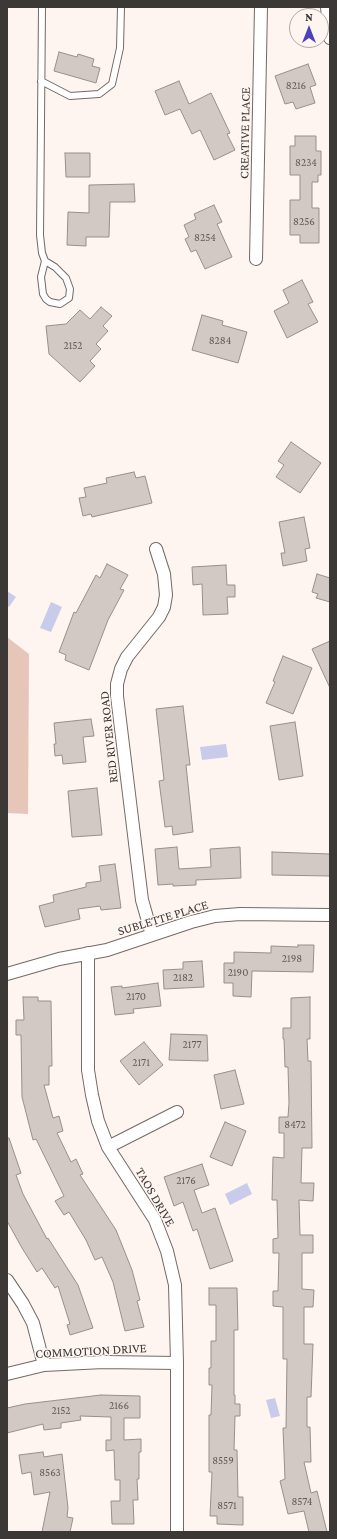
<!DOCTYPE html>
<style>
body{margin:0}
#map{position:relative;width:337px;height:1539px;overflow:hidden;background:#fef4f0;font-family:"Crimson Pro",serif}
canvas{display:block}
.frame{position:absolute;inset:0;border:8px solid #3b3836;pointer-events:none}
.north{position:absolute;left:289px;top:8px;width:40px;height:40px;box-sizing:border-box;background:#fef4f0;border:1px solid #b0a9a6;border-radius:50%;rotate:0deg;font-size:11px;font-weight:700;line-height:16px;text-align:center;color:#3b3836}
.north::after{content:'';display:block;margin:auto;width:14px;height:18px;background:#4b42b8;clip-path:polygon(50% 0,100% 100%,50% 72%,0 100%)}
</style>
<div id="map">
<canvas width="337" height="1539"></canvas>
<div class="frame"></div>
<div class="north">N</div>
</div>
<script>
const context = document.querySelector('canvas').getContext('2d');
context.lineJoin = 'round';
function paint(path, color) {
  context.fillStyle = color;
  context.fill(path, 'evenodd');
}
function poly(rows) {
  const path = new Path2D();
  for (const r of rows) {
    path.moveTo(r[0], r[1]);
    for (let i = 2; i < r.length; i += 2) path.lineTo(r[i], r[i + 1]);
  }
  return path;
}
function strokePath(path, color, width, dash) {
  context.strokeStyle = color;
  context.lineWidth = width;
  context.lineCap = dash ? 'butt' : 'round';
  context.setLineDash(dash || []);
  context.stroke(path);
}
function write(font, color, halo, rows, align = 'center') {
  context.font = font + ' "Crimson Pro",serif';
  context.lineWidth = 3;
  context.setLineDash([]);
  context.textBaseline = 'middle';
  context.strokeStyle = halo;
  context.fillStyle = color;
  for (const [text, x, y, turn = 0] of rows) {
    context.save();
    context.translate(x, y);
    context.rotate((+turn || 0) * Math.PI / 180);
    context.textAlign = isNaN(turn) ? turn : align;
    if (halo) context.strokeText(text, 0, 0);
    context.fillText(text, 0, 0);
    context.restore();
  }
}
paint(poly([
 [7,637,29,654,28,814,7,813]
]), '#e6c6b8');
paint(poly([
 [7,591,16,597,9,607,7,606],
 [51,602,62,607,51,632,40,628],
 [226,744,228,757,202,760,200,747],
 [247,1183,252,1194,230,1205,225,1194],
 [275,1398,280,1416,271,1418,266,1400]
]), '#c8ccea');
const building = poly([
 [59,52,77,57,78,54,94,59,92,66,100,68,96,83,54,71,59,52],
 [308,64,316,85,310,87,315,103,296,109,293,102,285,104,275,76,308,64],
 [179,81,189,104,211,93,230,133,227,134,235,150,214,160,200,130,192,134,180,109,165,115,155,91,179,81],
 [295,136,316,136,316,151,321,151,321,175,318,175,318,182,312,182,312,208,319,208,319,243,300,243,300,235,290,235,290,200,300,200,300,175,290,175,290,146,295,146,295,136],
 [65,153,90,153,90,177,66,177,65,153],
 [134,184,135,202,110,202,109,237,86,237,86,246,67,245,68,212,89,213,89,185,134,184],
 [214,205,222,222,217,224,232,257,205,269,196,250,191,252,185,239,189,237,184,225,196,219,194,214,214,205],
 [302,280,313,302,308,304,318,322,287,338,274,311,289,303,283,290,302,280],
 [101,307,112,316,103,326,108,331,96,344,101,349,90,361,95,366,80,382,49,354,46,326,66,324,80,310,90,319,101,307],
 [202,315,223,321,222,325,247,332,238,363,192,350,202,315],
 [291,442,321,463,300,493,276,477,284,465,278,461,291,442],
 [134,472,136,478,145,476,152,503,92,517,91,514,83,516,79,498,86,497,84,488,107,483,106,478,134,472],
 [304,517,310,548,305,549,307,561,283,566,281,553,285,553,279,522,304,517],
 [107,564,128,575,120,589,124,590,108,620,89,670,65,660,66,655,59,652,74,612,76,613,96,575,100,578,107,564],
 [226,565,227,585,235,585,235,597,227,597,228,614,203,615,202,584,193,585,192,567,226,565],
 [317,574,330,578,330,602,316,598,318,594,312,592,317,574],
 [330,641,330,688,312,649,330,641],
 [283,656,312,668,293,714,266,703,275,682,273,681,283,656],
 [183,706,190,765,186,765,193,832,173,835,172,826,165,827,159,781,164,780,156,709,183,706],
 [91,719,94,736,83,737,86,762,63,764,62,755,55,756,54,744,56,744,54,723,91,719],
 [295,722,303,776,279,780,270,726,295,722],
 [97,788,102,835,72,837,68,791,97,788],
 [177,847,179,869,211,867,210,849,240,847,241,878,196,880,196,885,173,886,173,884,158,885,155,849,177,847],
 [272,852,330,854,330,876,272,875,272,852],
 [115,864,121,908,101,910,100,906,78,909,80,919,45,927,39,906,54,902,53,895,86,887,86,883,101,881,99,866,115,864],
 [298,945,314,945,313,972,252,971,251,997,233,996,233,983,224,983,224,963,234,963,234,952,271,953,271,946,298,947,298,945],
 [202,961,204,987,164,989,163,970,183,969,183,962,202,961],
 [158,983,161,1006,133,1009,134,1013,115,1015,111,987,122,986,122,988,158,983],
 [23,997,38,997,38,1001,51,1001,52,1066,49,1066,49,1085,44,1085,53,1118,59,1116,63,1131,57,1133,71,1162,76,1159,83,1174,80,1175,116,1230,132,1270,140,1300,137,1301,144,1327,125,1331,113,1282,102,1257,95,1260,86,1240,69,1212,64,1215,55,1201,64,1196,36,1139,33,1140,22,1097,21,1035,16,1035,16,1020,24,1020,23,997],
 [310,997,310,1039,307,1039,308,1061,311,1061,312,1148,302,1148,301,1183,314,1183,313,1201,299,1200,300,1235,313,1235,313,1253,302,1253,302,1289,314,1290,313,1307,304,1307,304,1344,313,1344,311,1397,307,1397,307,1427,310,1427,311,1462,304,1462,311,1493,317,1491,327,1532,309,1532,304,1511,288,1514,280,1481,285,1479,283,1428,286,1428,287,1359,283,1359,283,1307,273,1306,273,1291,278,1291,279,1253,273,1253,273,1239,278,1238,277,1200,272,1200,273,1157,284,1158,284,1133,279,1133,279,1117,288,1117,289,1103,288,1067,285,1067,284,1039,283,1039,283,1028,291,1028,291,998,310,997],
 [171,1034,207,1035,208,1061,169,1060,171,1034],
 [144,1042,163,1065,139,1085,120,1061,144,1042],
 [235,1070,244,1104,221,1109,214,1075,235,1070],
 [225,1122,246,1131,232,1166,210,1157,225,1122],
 [7,1138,9,1138,21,1173,16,1175,23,1194,47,1239,48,1238,78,1285,93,1328,70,1335,67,1325,70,1324,58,1286,55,1288,42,1268,37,1272,22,1248,7,1221,7,1138],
 [202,1164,209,1185,194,1190,202,1213,215,1208,233,1261,210,1269,197,1229,193,1231,183,1202,174,1206,164,1177,202,1164],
 [209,1288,237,1288,238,1330,234,1330,234,1395,235,1395,235,1404,240,1404,240,1416,235,1416,234,1450,237,1450,238,1497,243,1497,243,1525,217,1524,217,1516,210,1516,212,1472,209,1472,209,1415,211,1415,212,1385,209,1385,209,1368,211,1368,211,1341,216,1341,216,1305,209,1305,209,1288],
 [101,1395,140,1396,140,1418,124,1418,124,1440,141,1439,141,1452,139,1452,139,1479,137,1479,138,1500,133,1500,134,1524,112,1524,111,1501,120,1501,120,1480,115,1480,114,1450,106,1451,106,1440,111,1440,111,1417,80,1416,81,1420,61,1423,61,1428,44,1430,43,1424,7,1433,7,1408,25,1404,101,1395],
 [43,1452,44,1457,62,1454,68,1508,67,1517,73,1518,70,1532,42,1532,50,1492,34,1495,31,1472,22,1474,19,1455,43,1452]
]);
paint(building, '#d2c9c5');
strokePath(building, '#988f8b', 1);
const service = poly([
 [42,7,40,235,42,253,45,261,55,267,66,278,70,289,69,298,60,304,50,302,46,299,43,294,41,277,45,261],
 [41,81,70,96,99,94,112,84,120,48,121,7]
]);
const minor = poly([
 [327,7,330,38],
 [256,259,261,7],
 [152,935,142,900,117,696,117,684,121,669,127,657,159,617,164,607,166,595,164,574,156,549],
 [88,953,88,1070,92,1095,98,1121,108,1147,155,1220,167,1251,175,1285,177,1363,177,1532],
 [7,974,59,959,107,950,191,922,215,916,240,914,330,915],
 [108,1147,177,1112],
 [7,1280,23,1304,33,1323,44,1365],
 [7,1374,44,1365,103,1362,177,1363]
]);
strokePath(service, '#726a66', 8);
strokePath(minor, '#726a66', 14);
strokePath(service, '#fff', 6);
strokePath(minor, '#fff', 12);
write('11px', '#615c5a', null, [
 ["8216",296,86],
 ["8234",306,163],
 ["8256",304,222],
 ["8254",205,238],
 ["8284",220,341],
 ["2152",73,346],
 ["2198",292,959],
 ["2190",238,973],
 ["2182",183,978],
 ["2170",136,997],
 ["2177",192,1045],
 ["2171",141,1063],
 ["8472",295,1125],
 ["2176",186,1181],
 ["2166",119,1406],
 ["2152",61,1411],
 ["8559",223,1461],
 ["8563",50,1473],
 ["8574",302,1502],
 ["8571",227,1506]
]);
write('13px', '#3b3836', '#fef4f0', [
 ["CREATIVE PLACE",245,133,-89],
 ["RED RIVER ROAD",109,737,-96],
 ["SUBLETTE PLACE",163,918,-17],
 ["TAOS DRIVE",155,1197,60],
 ["COMMOTION DRIVE",91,1351,-3]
]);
</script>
